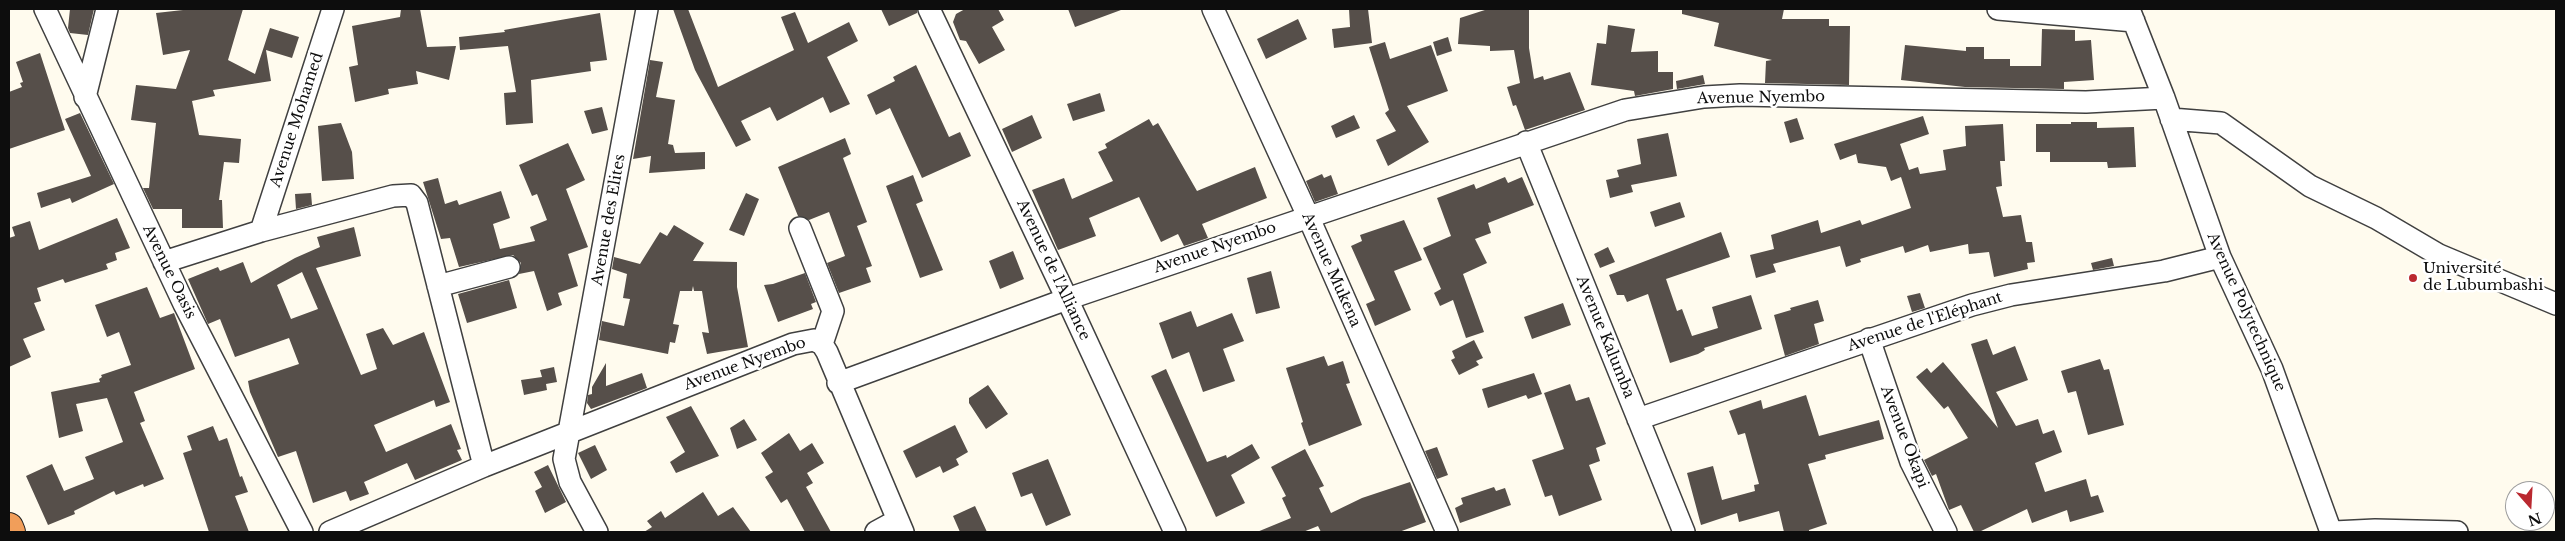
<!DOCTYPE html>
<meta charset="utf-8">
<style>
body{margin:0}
#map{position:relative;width:2565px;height:541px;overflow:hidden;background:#fffbee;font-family:"Libre Baskerville",serif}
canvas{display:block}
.frame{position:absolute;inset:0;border:10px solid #0d0d0d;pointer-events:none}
.north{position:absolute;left:2505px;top:481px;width:50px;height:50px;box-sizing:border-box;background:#fff;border:1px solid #9e9e9e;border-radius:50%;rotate:161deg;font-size:14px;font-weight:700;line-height:20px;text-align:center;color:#0d0d0d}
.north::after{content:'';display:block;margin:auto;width:18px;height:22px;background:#ba2930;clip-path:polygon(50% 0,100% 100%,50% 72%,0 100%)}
</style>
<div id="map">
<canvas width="2565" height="541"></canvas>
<div class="frame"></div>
<div class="north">N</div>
</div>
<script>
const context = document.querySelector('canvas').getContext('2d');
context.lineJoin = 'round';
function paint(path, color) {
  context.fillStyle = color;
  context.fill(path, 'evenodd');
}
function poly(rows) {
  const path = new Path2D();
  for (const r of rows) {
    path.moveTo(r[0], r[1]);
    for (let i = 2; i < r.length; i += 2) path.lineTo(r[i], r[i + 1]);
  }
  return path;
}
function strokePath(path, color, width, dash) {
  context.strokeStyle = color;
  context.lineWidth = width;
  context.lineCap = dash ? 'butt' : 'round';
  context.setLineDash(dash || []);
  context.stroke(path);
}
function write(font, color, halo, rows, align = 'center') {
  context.font = font + ' "Libre Baskerville",serif';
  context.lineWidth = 5;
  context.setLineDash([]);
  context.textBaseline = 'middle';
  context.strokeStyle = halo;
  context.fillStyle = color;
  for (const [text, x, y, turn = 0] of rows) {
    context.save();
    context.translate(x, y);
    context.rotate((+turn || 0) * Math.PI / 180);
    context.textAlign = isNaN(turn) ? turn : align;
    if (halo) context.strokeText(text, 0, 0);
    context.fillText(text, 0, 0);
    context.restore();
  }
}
paint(poly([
 [70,9,94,9,88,35,70,33,68,28],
 [192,9,243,9,228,60,255,74,270,28,299,37,292,58,266,50,271,81,213,90,215,96,192,101,199,135,241,139,239,163,224,162,219,200,222,200,223,228,182,228,182,209,153,209,143,188,149,188,156,123,131,120,136,85,176,89,190,50,163,55,156,13],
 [401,9,420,9,427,47,456,46,449,80,416,71,418,84,388,89,389,94,355,102,349,67,358,65,352,26,400,17],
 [673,9,688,9,718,87,794,50,781,17,795,12,808,43,849,22,858,41,827,57,850,104,830,113,823,97,777,121,770,107,741,121,751,140,736,147,695,70],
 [881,9,917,9,917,13,889,26],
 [965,9,998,9,1004,20,992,27,1005,50,979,64,966,41,960,40,953,22,956,14],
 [1068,9,1121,9,1121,10,1075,27],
 [1349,9,1368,9,1372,43,1334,48,1332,29,1350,27],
 [1488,9,1529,9,1529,48,1534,79,1543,76,1544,80,1570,72,1585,110,1525,130,1516,105,1513,106,1507,87,1520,83,1514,50,1490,51,1490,46,1458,44,1460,18],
 [1682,9,1784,9,1782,19,1829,19,1829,26,1850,26,1849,85,1765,83,1766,61,1772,60,1714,46,1719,23,1682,14],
 [600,13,607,60,590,62,591,71,531,80,533,123,506,125,504,93,516,92,508,46,460,50,459,37,505,32,504,30],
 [1298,19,1307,39,1266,59,1257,39],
 [1608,25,1635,29,1631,52,1658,51,1658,72,1673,72,1673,89,1635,96,1634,91,1591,85,1597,43,1606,44],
 [2042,29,2075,30,2075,41,2091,40,2094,80,2064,82,2064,89,1965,87,1901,80,1905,45,1966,51,1966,47,1984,47,1984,59,2010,59,2010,66,2041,66],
 [1448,37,1452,51,1437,56,1433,42],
 [1385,42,1390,59,1431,45,1448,91,1407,106,1429,142,1388,166,1376,140,1396,131,1385,113,1389,110,1369,47],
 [40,53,65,130,9,149,9,92,22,87,20,83,23,82,16,62],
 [650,60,663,62,656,97,675,100,668,144,673,145,675,153,705,152,705,169,649,173,651,156,633,159],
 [916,65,949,137,960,132,971,156,922,178,890,108,876,115,867,95,895,81,893,77],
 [1703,75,1705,84,1677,89,1676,81],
 [1100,93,1105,111,1073,121,1067,104],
 [602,107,608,130,592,134,584,111],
 [80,113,114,184,72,203,70,198,41,208,37,193,91,176,65,119],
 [1032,115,1042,138,1012,152,1002,129],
 [1354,115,1360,128,1336,138,1331,126],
 [1923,116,1929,134,1900,144,1909,170,1918,167,1920,174,1946,170,1943,150,1966,146,1965,126,2003,124,2005,161,2000,161,2002,186,1996,187,2003,217,2021,215,2026,242,2032,242,2035,262,2027,263,2028,269,1994,277,1989,252,1969,254,1968,244,1930,252,1928,245,1905,253,1903,246,1860,259,1861,262,1846,267,1840,246,1773,264,1776,272,1756,278,1750,255,1774,249,1771,235,1818,220,1821,233,1860,220,1862,225,1911,208,1901,177,1891,181,1886,167,1858,163,1856,154,1840,160,1834,144],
 [1797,118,1804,139,1790,143,1784,122],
 [1149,119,1153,126,1158,123,1197,191,1255,167,1267,198,1202,224,1208,238,1184,246,1178,234,1161,242,1139,197,1089,218,1096,236,1058,250,1032,190,1064,178,1072,199,1113,181,1098,152,1107,148,1105,144],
 [2071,122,2097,122,2097,128,2134,127,2136,167,2108,168,2107,162,2050,162,2050,152,2036,152,2036,124,2071,124],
 [341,123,352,152,354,179,322,181,318,126],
 [1668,133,1677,176,1631,185,1633,192,1610,198,1606,180,1619,177,1617,170,1641,164,1637,139],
 [845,138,851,154,843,158,867,222,857,226,872,266,866,268,871,282,839,293,827,263,845,256,829,212,809,220,798,216,778,167],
 [568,143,585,180,566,189,588,247,568,254,578,286,558,293,562,305,547,311,534,271,519,274,521,263,513,255,459,267,450,238,441,239,423,182,438,178,445,204,457,200,459,205,501,191,510,218,493,224,500,249,535,241,530,227,547,220,537,194,532,196,519,165],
 [1322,174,1324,178,1331,175,1338,194,1315,202,1306,181],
 [913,175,923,201,916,204,943,270,920,278,886,186],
 [1505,177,1508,183,1522,177,1534,205,1488,223,1491,233,1475,239,1487,263,1463,274,1484,332,1466,338,1453,300,1440,306,1434,293,1441,289,1423,248,1451,236,1437,198,1474,184,1476,189],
 [311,193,312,205,296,209,295,194],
 [746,193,759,199,744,236,729,230],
 [1680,202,1685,217,1655,227,1650,212],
 [117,218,130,248,115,253,117,260,106,264,108,269,65,283,63,279,37,288,41,301,34,303,45,330,23,339,31,357,9,367,9,238,15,236,12,227,30,221,39,250],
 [1404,220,1422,260,1394,271,1411,310,1375,326,1366,304,1375,300,1351,246,1362,241,1360,235],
 [674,225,704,243,693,261,737,262,737,287,748,347,707,354,702,332,709,333,702,291,694,291,693,286,692,291,680,291,673,324,679,325,675,343,670,342,668,354,599,340,602,321,624,326,630,299,623,298,627,274,612,269,614,257,640,264,660,232,667,236],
 [354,227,361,256,316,268,361,375,377,369,366,334,383,328,393,345,424,332,450,402,436,407,434,400,374,425,386,452,451,424,461,449,457,450,462,460,415,480,407,463,364,482,369,494,350,501,346,491,313,503,296,451,278,457,250,392,248,381,299,364,289,338,235,357,220,319,208,324,188,279,218,267,220,271,243,262,251,283,295,258,320,247,317,237],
 [302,272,318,309,291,319,277,285],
 [1721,232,1730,257,1666,279,1677,311,1682,309,1692,336,1718,328,1712,307,1751,295,1762,329,1704,348,1705,350,1698,354,1670,363,1648,294,1627,302,1624,295,1617,295,1609,275],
 [1608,247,1615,262,1600,268,1594,254],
 [1013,251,1024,279,1000,289,989,261],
 [2112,258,2114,266,2093,270,2091,263],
 [1271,271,1280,308,1256,314,1247,278],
 [805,273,816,302,811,304,813,309,778,322,764,285,773,284],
 [509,280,517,308,467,323,458,294],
 [147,287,160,318,174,313,195,369,134,392,145,421,140,423,164,479,144,487,143,484,116,495,114,491,74,511,75,514,48,525,26,476,52,464,64,491,94,479,85,457,123,442,107,398,76,404,83,431,59,438,51,392,100,382,99,379,102,377,101,375,131,365,119,332,107,337,95,305],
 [1920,293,1925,308,1912,312,1907,296],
 [1818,300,1824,321,1814,324,1819,344,1785,356,1774,315,1791,310,1790,308],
 [1563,303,1571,325,1532,339,1524,317],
 [1191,311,1197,327,1232,313,1244,341,1223,349,1235,381,1203,392,1189,352,1172,359,1159,323],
 [1987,339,1993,355,2015,346,2028,380,1996,392,2016,426,2038,419,2043,434,2054,430,2062,452,2035,463,2045,492,2086,479,2091,497,2098,495,2104,512,2070,522,2067,510,2032,523,2027,509,1979,532,1974,532,1961,505,1949,510,1936,474,1932,476,1924,460,1968,438,1948,406,1944,409,1916,377,1927,368,1931,373,1943,362,1998,428,1971,344],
 [1474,340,1483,358,1476,361,1479,365,1459,375,1451,360,1455,358,1452,351],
 [1324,356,1328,366,1343,361,1350,383,1346,384,1362,425,1309,446,1301,423,1303,422,1286,368],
 [2100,359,2104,370,2109,369,2124,425,2088,435,2076,391,2068,393,2061,371],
 [606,363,606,386,642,373,647,388,591,409,587,403,588,395,592,394,592,387],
 [554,367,557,382,546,384,547,390,524,395,521,380,542,377,540,370],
 [1166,369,1207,462,1226,455,1227,458,1252,444,1260,458,1231,475,1245,503,1216,517,1151,376],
 [1534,373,1542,394,1528,399,1526,395,1488,408,1482,389],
 [1570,384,1576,401,1589,397,1606,444,1596,448,1600,461,1589,465,1602,500,1559,516,1552,495,1545,497,1532,460,1564,449,1544,393],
 [988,385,1008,414,986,429,969,403,969,398],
 [1806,395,1819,436,1879,420,1884,439,1825,455,1826,459,1808,464,1827,524,1809,530,1809,532,1784,532,1779,511,1739,522,1737,513,1701,525,1687,473,1713,466,1722,500,1755,491,1754,485,1759,484,1745,433,1738,435,1729,411,1761,400,1763,409],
 [691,406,719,456,676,473,670,462,685,452,666,417],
 [744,419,757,440,737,449,730,428],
 [955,425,968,452,956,459,959,465,943,473,940,466,916,478,903,451],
 [213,426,219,441,227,438,240,477,242,476,248,492,235,496,249,532,209,532,183,453,192,450,187,436],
 [789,433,800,451,812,443,824,463,807,473,813,483,806,487,831,532,805,532,787,499,781,503,765,477,773,472,761,453],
 [595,445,607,470,591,479,578,453],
 [1437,447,1448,475,1437,479,1425,451],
 [1305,449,1324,486,1319,488,1331,513,1362,498,1410,482,1426,522,1399,532,1321,532,1318,526,1303,532,1257,532,1291,518,1282,498,1286,496,1271,467],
 [1048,459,1071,515,1046,526,1032,493,1021,497,1012,473],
 [548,465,566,502,545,513,535,491,542,487,534,472],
 [1494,487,1496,491,1505,488,1511,505,1460,523,1455,508,1463,504,1461,498],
 [703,492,718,516,733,507,751,532,644,532,652,527,647,521,661,511,665,518],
 [975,506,987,532,960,532,953,516]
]), '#564f4a');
const minor = poly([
 [45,9,184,304,302,532],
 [929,9,1067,299,1175,532],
 [1213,9,1308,216,1447,532],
 [1998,9,2134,21],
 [2129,9,2164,98,2220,257,2272,369,2331,532],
 [85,97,107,9],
 [2171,119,2221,123,2310,186,2376,218,2439,255,2556,304],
 [1526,142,1684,532],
 [800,228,833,311,822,344],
 [261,231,333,9],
 [164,262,261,231,393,196,411,195,417,203,484,466],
 [438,286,509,267],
 [1869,339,1911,462,1946,532],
 [838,383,1067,299,1625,110,1704,97,1740,95,2086,102,2164,98],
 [1638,419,1972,305,2011,295,2164,271,2220,257],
 [330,532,484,466,793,344,814,340,822,344,827,352,903,532],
 [597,532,570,482,564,459,647,9],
 [876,532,898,520],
 [2334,532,2375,530,2457,532]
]);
const highway = poly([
 [9,527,11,532]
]);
strokePath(minor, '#404040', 24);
strokePath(highway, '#1e1e1e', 30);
strokePath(minor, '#fff', 21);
strokePath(highway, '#f19e5a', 28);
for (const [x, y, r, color] of [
 [2413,278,5,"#ba2930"]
]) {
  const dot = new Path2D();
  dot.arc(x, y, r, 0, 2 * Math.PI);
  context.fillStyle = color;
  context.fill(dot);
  strokePath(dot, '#fff', 2);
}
write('15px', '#0d0d0d', '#fff', [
 ["Avenue Nyembo",1761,98,-1],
 ["Avenue Mohamed",297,120,-72],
 ["Avenue des Elites",609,220,-80],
 ["Avenue Nyembo",1215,248,-19],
 ["Avenue de l'Alliance",1053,270,65],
 ["Avenue Mukena",1331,270,66],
 ["Avenue Oasis",169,272,64],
 ["Avenue Polytechnique",2246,312,66],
 ["Avenue de l'Eléphant",1925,322,-18],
 ["Avenue Kalumba",1605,337,68],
 ["Avenue Nyembo",745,364,-20],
 ["Avenue Okapi",1904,437,69]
]);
write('15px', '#0d0d0d', '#fff', [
 ["Université",2423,269],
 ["de Lubumbashi",2423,286]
], 'left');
</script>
